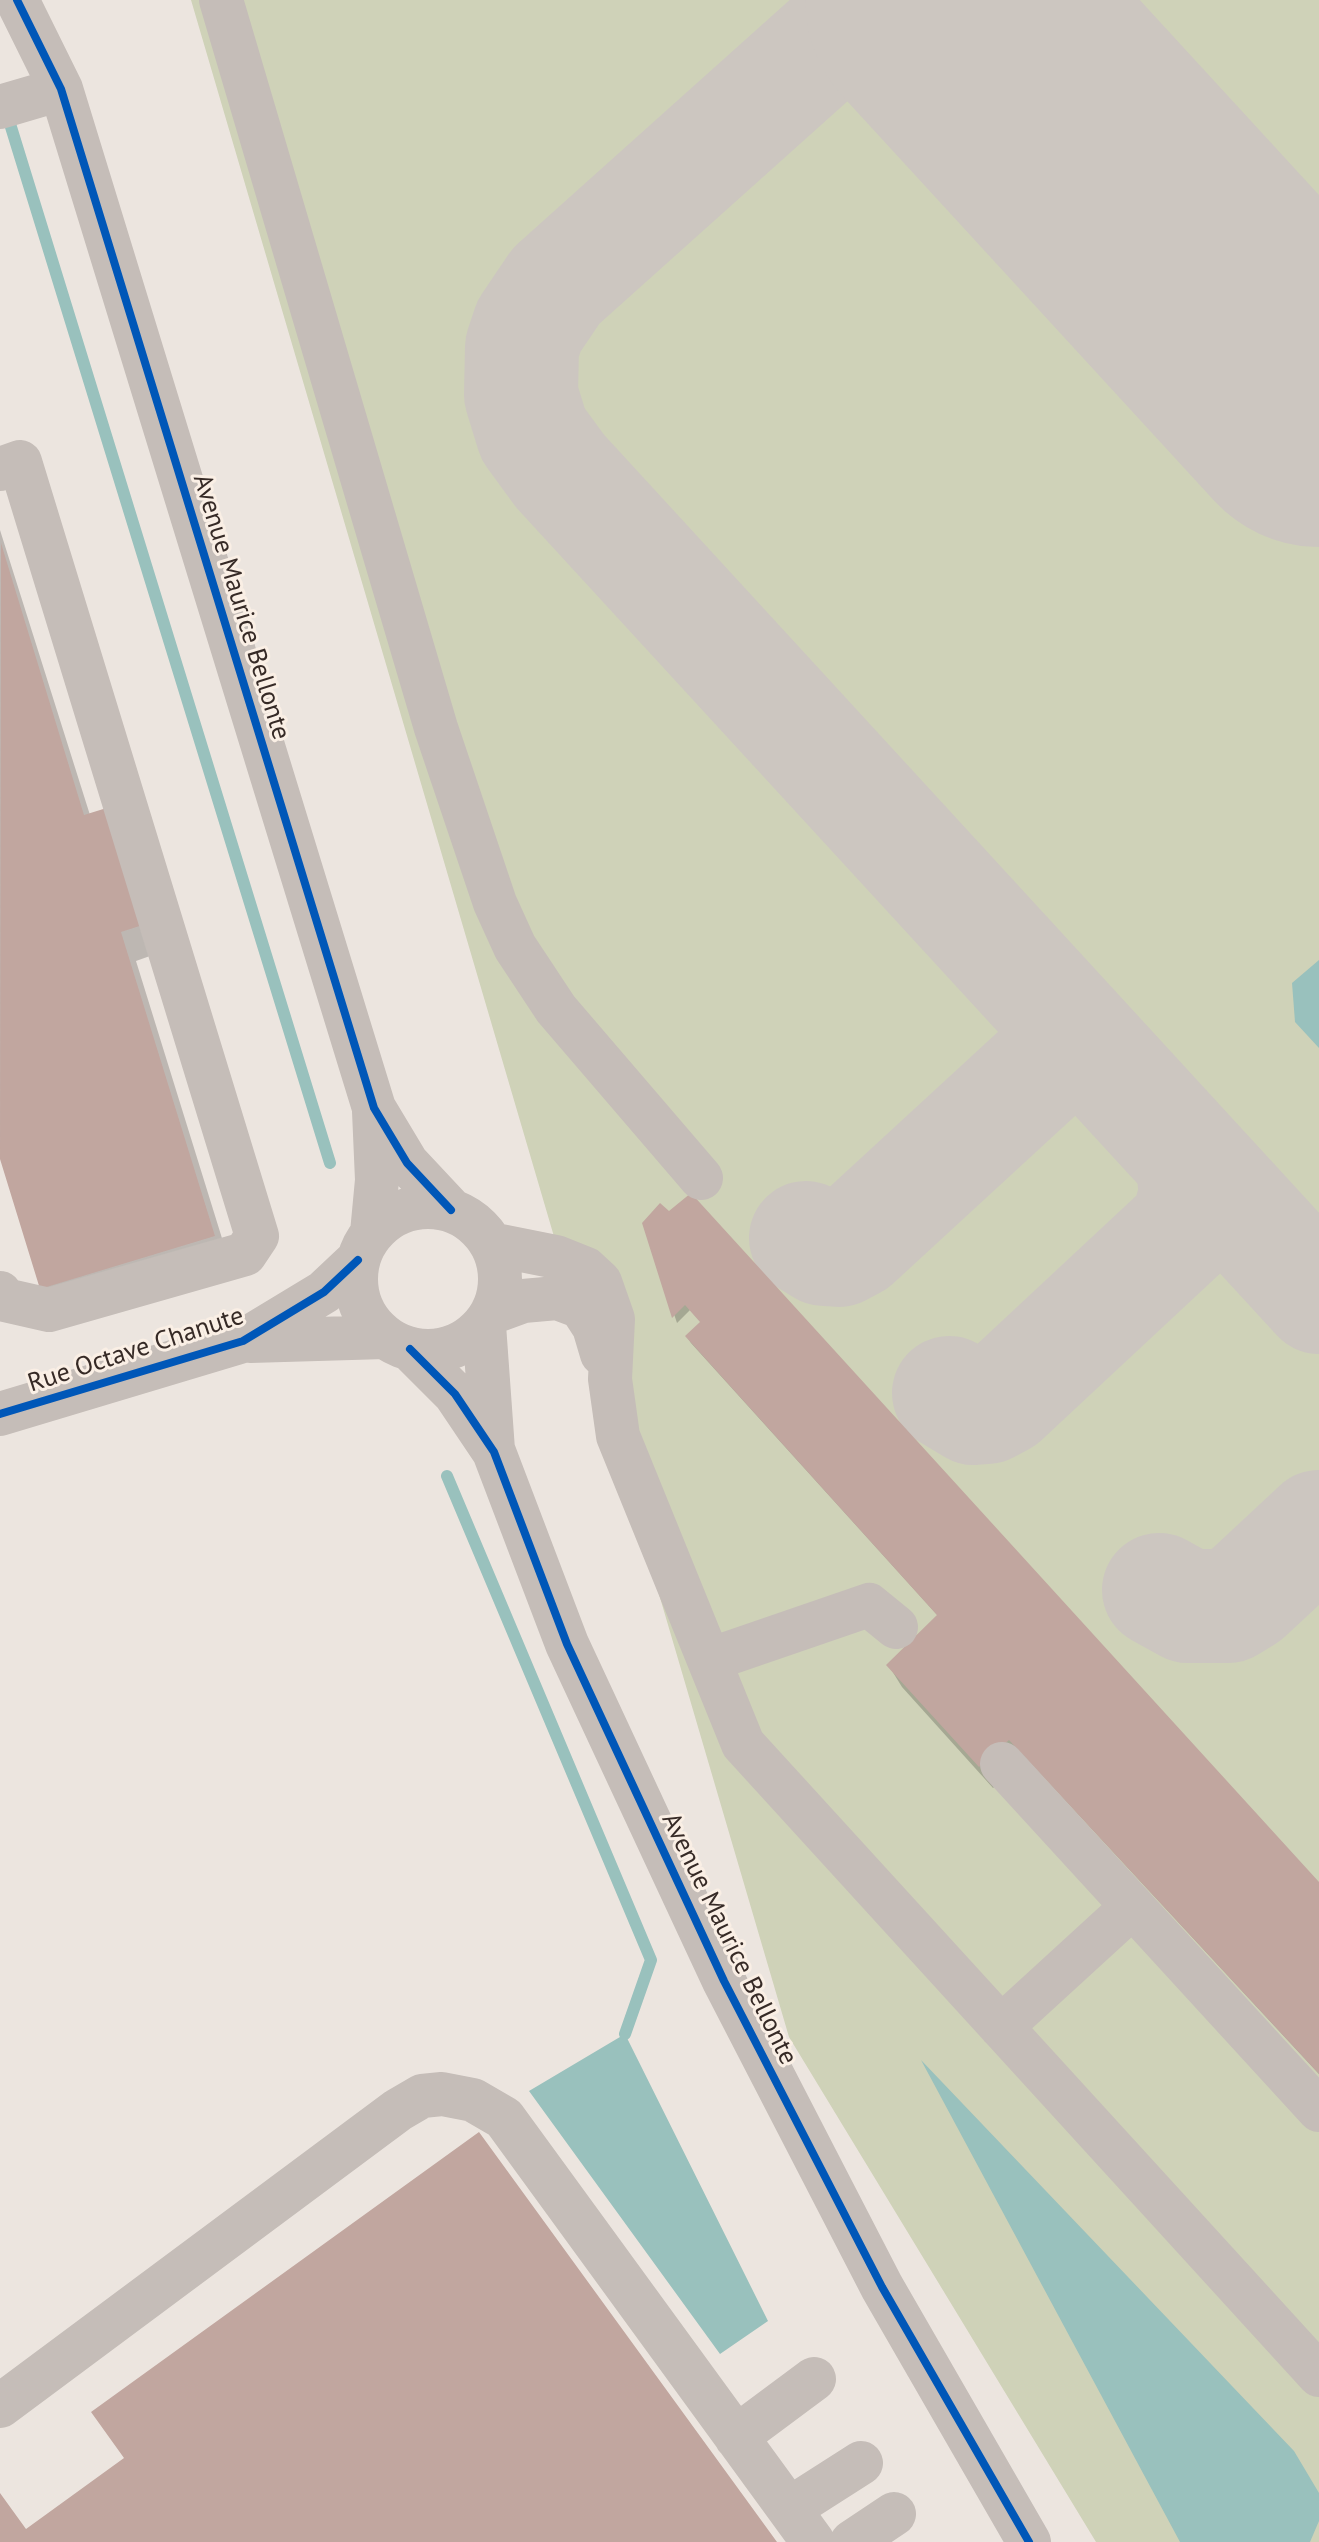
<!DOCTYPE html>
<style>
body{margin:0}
canvas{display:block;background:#ece5df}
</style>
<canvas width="1319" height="2542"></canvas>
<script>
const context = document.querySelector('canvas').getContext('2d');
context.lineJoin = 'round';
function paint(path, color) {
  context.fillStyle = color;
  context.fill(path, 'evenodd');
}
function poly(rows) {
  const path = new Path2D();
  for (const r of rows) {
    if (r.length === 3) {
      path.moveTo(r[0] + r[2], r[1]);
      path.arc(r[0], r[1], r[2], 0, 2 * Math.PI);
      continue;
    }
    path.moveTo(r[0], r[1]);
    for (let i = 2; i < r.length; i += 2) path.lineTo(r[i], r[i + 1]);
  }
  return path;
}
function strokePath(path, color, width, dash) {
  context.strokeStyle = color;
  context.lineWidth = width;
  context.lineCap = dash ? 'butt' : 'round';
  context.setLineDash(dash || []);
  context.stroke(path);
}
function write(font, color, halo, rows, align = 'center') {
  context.font = font + ' "PT Sans",sans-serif';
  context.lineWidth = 6;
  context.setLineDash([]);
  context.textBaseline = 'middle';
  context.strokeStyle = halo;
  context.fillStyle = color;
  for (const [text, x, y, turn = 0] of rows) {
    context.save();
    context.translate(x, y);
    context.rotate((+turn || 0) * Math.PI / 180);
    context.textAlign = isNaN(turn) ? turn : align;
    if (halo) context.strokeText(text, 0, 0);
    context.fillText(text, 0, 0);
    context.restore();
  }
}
paint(poly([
 [191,0,800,0,792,22,536,259,505,307,496,349,494,396,505,430,528,469,1034,1034,1168,1172,1319,1338,1319,2542,1096,2542,789,2037],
 [1033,0,1319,0,1319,312],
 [891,60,926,74,1319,502,1319,1246,561,415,554,372,558,340,568,316,585,297,833,70,860,61]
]), '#cfd2b8');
paint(poly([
 [1319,960,1319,1048,1295,1022,1292,983],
 [625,2034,768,2321,720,2354,529,2091],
 [921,2060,1294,2451,1319,2493,1319,2521,1310,2542,1180,2542]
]), '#99c1bd');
paint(poly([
 [0,530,90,815,164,951,136,961,230,1264,58,1316,42,1288,0,1152],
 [644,1224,1319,1885,1319,2074,1026,1758,993,1788,902,1687,889,1666,939,1617,691,1343,687,1337,702,1323,690,1310,677,1323]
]), '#0003');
strokePath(poly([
 [7,114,330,1163],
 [447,1476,651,1960,625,2034]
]), '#99c1bd', 12);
strokePath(poly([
 [1002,60,951,21,925,6,896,1,872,7,836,35,556,286,529,326,522,347,521,395,533,434,560,471,1319,1297],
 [806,1238,824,1249,839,1250,854,1242,1056,1056,1063,1045,1063,1019],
 [949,1393,974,1408,987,1407,1002,1399,1181,1232,1189,1219,1196,1194,1192,1159],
 [1159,1590,1188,1606,1228,1606,1246,1595,1319,1527]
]), '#ccc6c0', 114);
strokePath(poly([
 [947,0,1319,405]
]), '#ccc6c0', 284);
paint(poly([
 [1,543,84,815,113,806,149,923,121,932,215,1236,40,1289,0,1159],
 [691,1193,1319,1882,1319,2074,1009,1740,979,1767,886,1665,937,1615,685,1336,700,1322,685,1305,672,1318,642,1223,660,1203,669,1211],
 [479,2132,777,2542,0,2542,0,2493,26,2529,124,2458,91,2412]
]), '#c1a69f');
strokePath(poly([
 [17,0,61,89,374,1108,407,1163,451,1210],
 [221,0,436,728,495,903,515,947,556,1009,701,1178],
 [0,107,61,89],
 [0,469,20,462,257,1236,245,1254,49,1310,5,1300,0,1293],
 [428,1279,72],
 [372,1233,377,1180,374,1111],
 [491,1244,556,1257,586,1269,600,1282,613,1319,610,1379,618,1436,743,1744,1319,2375],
 [493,1312,523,1301,557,1298,581,1307,594,1327,602,1354],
 [484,1325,493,1450],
 [250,1341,385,1337],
 [410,1349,455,1394,494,1452,567,1644,724,1981,882,2287,1029,2542],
 [0,1414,243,1341,324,1292,358,1260],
 [709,1660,869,1605,896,1627],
 [1002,1764,1319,2110],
 [1001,2027,1131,1908],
 [0,2406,398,2110,422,2096,442,2094,473,2100,504,2118,813,2542],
 [736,2437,814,2379],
 [789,2509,861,2463],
 [852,2542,894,2514]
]), '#c5bdb8', 44);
strokePath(poly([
 [17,0,61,89,374,1108,407,1163,451,1210],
 [410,1349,455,1394,494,1452,567,1644,724,1981,882,2287,1029,2542],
 [0,1414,243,1341,324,1292,358,1260]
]), '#0057b8', 8);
write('26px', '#362a26', '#faefe5', [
 ["Avenue Maurice Bellonte",241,607,73],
 ["Rue Octave Chanute",136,1350,-18],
 ["Avenue Maurice Bellonte",729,1939,64]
]);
</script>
